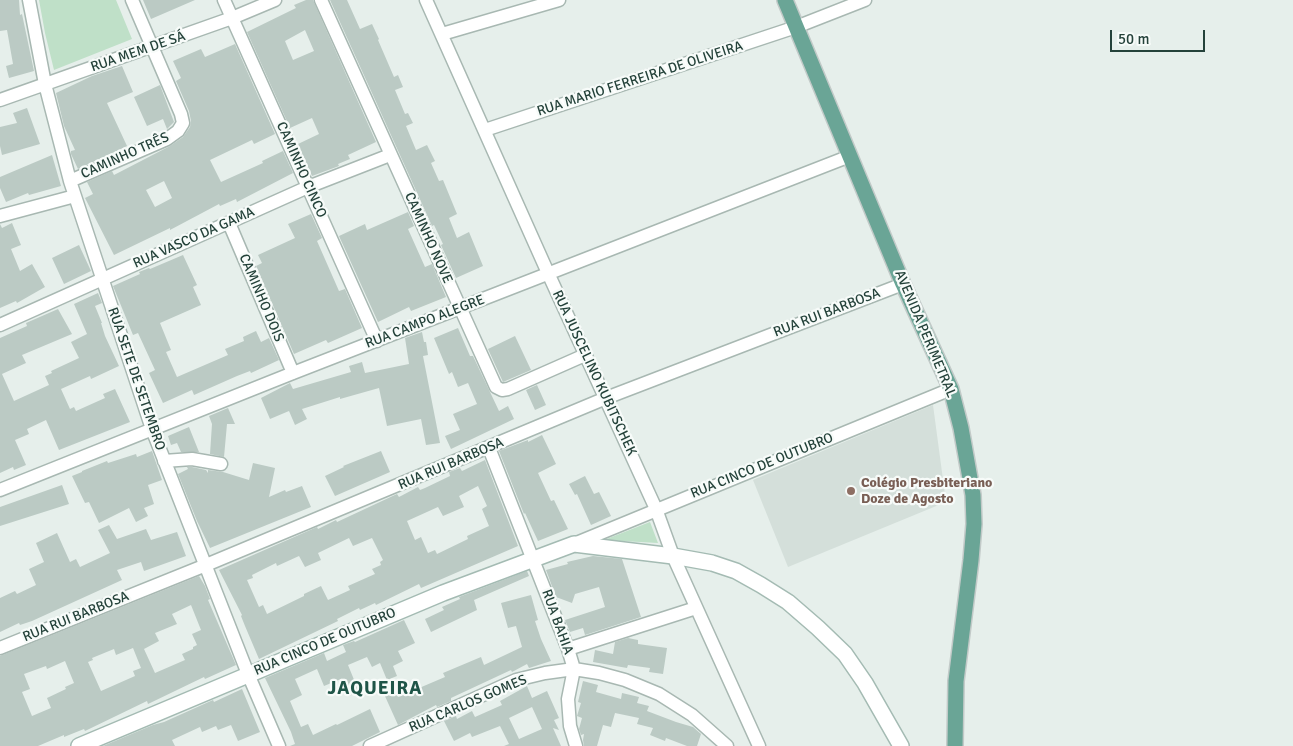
<!DOCTYPE html>
<meta charset="utf-8">
<style>
body{margin:0}
#map{position:relative;width:1293px;height:746px;overflow:hidden;background:#e6efeb;font-family:Signika,sans-serif}
canvas{display:block}
.scale{position:absolute;left:1110px;top:30px;width:95px;height:22px;box-sizing:border-box;border:2px solid #24423a;border-top:0;padding-left:6px;font-size:15px;line-height:18px;white-space:nowrap;color:#24423a;-webkit-text-stroke:4px #f7fbf9;paint-order:stroke}
</style>
<div id="map">
<canvas width="1293" height="746"></canvas>
<div class="scale">50 m</div>
</div>
<script>
const context = document.querySelector('canvas').getContext('2d');
context.lineJoin = 'round';
function paint(path, color) {
  context.fillStyle = color;
  context.fill(path, 'evenodd');
}
function poly(rows) {
  const path = new Path2D();
  for (const r of rows) {
    path.moveTo(r[0], r[1]);
    for (let i = 2; i < r.length; i += 2) path.lineTo(r[i], r[i + 1]);
  }
  return path;
}
function strokePath(path, color, width, dash) {
  context.strokeStyle = color;
  context.lineWidth = width;
  context.lineCap = dash ? 'butt' : 'round';
  context.setLineDash(dash || []);
  context.stroke(path);
}
function write(font, color, halo, rows, align = 'center') {
  context.font = font + ' Signika,sans-serif';
  context.lineWidth = 4.5;
  context.setLineDash([]);
  context.textBaseline = 'middle';
  context.strokeStyle = halo;
  context.fillStyle = color;
  for (const [text, x, y, turn = 0] of rows) {
    context.save();
    context.translate(x, y);
    context.rotate((+turn || 0) * Math.PI / 180);
    context.textAlign = isNaN(turn) ? turn : align;
    if (halo) context.strokeText(text, 0, 0);
    context.fillText(text, 0, 0);
    context.restore();
  }
}
paint(poly([
 [933,405,946,502,788,567,753,480]
]), '#d4dfda');
paint(poly([
 [39,0,116,0,132,39,54,70,45,33],
 [650,522,658,543,604,540]
]), '#bfe0c8');
paint(poly([
 [0,0,19,0,20,15,22,14,34,71,9,78,6,66,13,64,7,30,0,31],
 [143,0,195,0,151,19],
 [306,0,313,0,376,142,348,155,350,159,338,164,339,166,312,176,298,144,319,134,312,118,290,128,247,32,296,8,294,5],
 [305,30,314,51,293,60,285,41],
 [330,0,347,0,360,29,372,24,379,39,378,40,394,77,398,75,403,87,395,90,405,114,408,113,413,123,406,126,416,150,427,145,435,161,431,163,439,181,443,180,457,214,449,218,457,238,469,232,483,266,456,278,441,245,443,244,434,225,432,226],
 [235,44,275,134,254,144,252,140,210,160,221,182,263,163,262,161,283,151,293,173,237,202,236,199,220,206,219,204,170,230,170,228,114,255,85,198,93,194,87,182,112,171,114,175,170,146,183,137,190,127,191,121,189,111,176,81,181,78,173,61,201,49,205,57],
 [164,181,172,198,155,207,146,190],
 [122,66,133,92,107,103,127,146,78,169,71,154,71,151,75,150,64,126,56,93,92,76],
 [160,85,174,122,167,129,163,119,147,126,134,97],
 [27,108,40,144,2,155,0,146,0,127,17,123,13,113],
 [52,155,61,186,29,195,28,193,6,202,0,188,0,177],
 [408,212,414,226,408,229,425,267,432,264,446,297,411,311,409,307,378,322,339,236,365,224,367,230],
 [311,214,322,238,317,241,339,291,345,289,362,328,328,343,326,340,294,354,256,266,262,263,258,255,295,238,288,224],
 [12,223,21,245,11,249,20,271,32,264,45,287,17,303,16,301,0,308,0,224,2,228],
 [79,245,91,271,64,284,52,258],
 [183,255,197,285,193,287,201,305,160,323,171,350,166,352,177,377,228,355,225,349,244,341,243,337,256,331,261,342,269,338,279,360,251,373,250,371,237,376,194,395,192,390,163,403,149,373,155,370,138,333,133,335,113,286,140,274,139,272,149,268,150,269],
 [98,293,102,303,95,306,102,323,101,323,105,336,119,366,91,379,90,376,61,389,70,409,74,407,76,411,105,398,103,394,115,389,130,422,59,450,46,420,27,429,29,434,15,440,26,465,14,470,13,467,0,473,0,338,27,326,26,323,58,309,72,334,22,355,26,363,2,374,14,401,49,385,45,376,52,373,51,371,79,358,71,342,87,334,74,304],
 [458,328,470,356,473,356,499,411,508,406,514,419,451,449,445,436,460,430,453,414,477,404,468,383,458,387,452,372,449,374,434,338],
 [422,332,424,342,426,342,428,355,423,356,440,443,426,445,421,419,387,426,379,388,340,399,340,397,302,409,307,419,295,425,289,411,270,419,261,398,290,383,293,389,351,372,349,366,362,362,365,373,409,364,405,338],
 [515,336,531,370,503,382,488,349],
 [537,385,546,405,535,410,526,390],
 [228,408,235,424,227,424,224,457,210,454,212,424,209,416],
 [189,427,199,452,181,452,177,443,171,445,168,436],
 [542,435,556,464,538,473,551,501,554,500,568,529,538,541,525,513,524,514,499,451,528,440,528,442],
 [152,451,162,480,148,485,154,504,144,508,148,516,136,522,129,508,99,523,89,502,85,503,72,476,82,472,82,471,107,461,108,463,136,454,137,457],
 [381,451,390,472,335,496,325,476,344,467,343,466],
 [485,460,518,546,421,588,419,584,376,605,375,603,360,610,359,608,337,619,338,621,259,659,245,626,241,616,242,615,219,570,317,527,318,529,336,520,337,522,397,494,399,497,418,487,420,490,425,488,450,476,449,472,460,468,462,471],
 [478,486,487,506,482,509,489,526,467,536,468,539,437,554,435,550,428,553,421,537,415,540,407,521,438,507,443,516,464,507,459,496],
 [349,538,353,546,372,538,383,560,380,562,381,565,372,569,375,574,348,586,350,590,328,600,321,586,304,594,304,596,267,614,263,605,259,607,247,580,253,578,252,575,276,563,277,566,299,556,305,567,321,560,318,553],
 [253,463,275,468,269,497,285,490,286,492,302,486,311,507,210,548,197,521,178,474,188,469,187,467,192,467,206,470,208,473,208,470,223,472,249,480],
 [585,476,594,494,599,492,611,516,591,525,577,494,575,495,569,484],
 [62,485,69,504,0,526,0,507],
 [109,525,117,539,146,529,151,540,177,532,186,556,144,571,141,562,117,570,122,580,32,621,20,625,19,623,0,632,0,598,15,591,17,594,36,585,29,569,44,562,36,543,57,533,70,562,76,559,80,567,110,553,98,530],
 [593,556,622,559,641,617,585,635,583,628,570,632,565,620,605,607,599,587,575,594,572,603,556,597,546,570,568,564,567,562],
 [527,571,529,576,474,600,477,610,431,632,425,619,444,610,442,607,460,599,459,597],
 [199,576,205,586,210,599,208,600,236,665,205,679,204,677,148,704,147,701,85,731,84,729,64,737,64,735,38,746,0,746,0,656],
 [191,605,201,630,192,634,197,645,193,647,193,649,182,654,185,660,155,673,144,649,159,641,155,633,177,624,172,614],
 [133,648,141,668,133,671,135,676,101,691,88,662,93,660,92,658,114,649,116,655],
 [65,661,74,683,65,687,66,689,47,698,51,708,32,716,22,692,30,689,24,674,46,666,47,669],
 [531,595,538,620,535,621,541,639,551,661,529,668,527,664,512,672,511,670,451,698,451,701,437,707,436,705,398,725,384,694,394,690,398,697,445,677,443,673,481,657,484,665,522,647,516,626,508,628,501,603],
 [404,620,415,643,398,651,403,661,393,666,397,676,387,680,380,663,372,667,367,657,348,665,359,692,349,696,341,679,324,686,317,669,295,679,302,695,290,701,301,727,308,724,313,735,336,724,337,725,370,709,380,732,352,746,290,746,295,744,291,732,265,678,324,653,327,661,346,652,343,645,354,641,355,642],
 [628,638,638,640,638,644,667,648,663,674,649,672,650,668,628,665,627,668,593,662,595,650,613,654,615,642],
 [583,681,598,685,596,692,621,699,622,693,639,697,637,703,649,706,647,711,676,722,693,727,701,734,697,746,687,746,666,738,665,741,650,735,653,728,637,724,639,718,615,713,611,727,603,725,597,746,584,746,583,740,584,734,581,735,579,729,582,718,577,716,581,703,578,702],
 [527,686,532,698,547,691,559,718,554,720,559,730,553,728,561,746,504,746,509,744,500,726,472,737,470,733,454,741,444,721,456,716,457,719,472,711,475,717,502,705,500,701],
 [532,707,542,729,519,739,509,718],
 [242,689,260,732,238,741,231,725,218,730,216,726,202,732,200,727,172,740,175,746,103,746,153,725,164,722,213,700,214,702]
]), '#bbcac4');
const street = poly([
 [29,0,45,84,70,181,152,429,248,674,279,746],
 [224,0,377,341],
 [321,0,496,387,502,390,508,389,585,355],
 [426,0,548,273,656,509,673,556,759,746],
 [442,34,559,0],
 [0,100,232,18,275,0],
 [485,130,796,27,865,0],
 [70,181,167,139,178,131,183,123,181,114,132,0],
 [0,216,75,196],
 [229,223,293,373],
 [0,325,308,187,390,155],
 [489,448,568,649,574,669,568,699,570,726,576,746],
 [164,461,192,459,221,464],
 [0,490,293,373,850,156],
 [574,544,951,389],
 [0,648,206,565,606,398,903,284],
 [568,649,696,608],
 [370,746,516,680,545,673,574,669,599,673,625,680,659,694,692,715,727,746]
]);
const secondary = poly([
 [79,746,443,593,574,544,673,556,712,563,736,571,761,585,788,602,818,628,845,654,865,683,901,746]
]);
const primary = poly([
 [785,0,903,284,951,389,961,428,973,495,974,524,971,560,956,681,955,746]
]);
strokePath(street, '#a8b8b2', 15);
strokePath(secondary, '#a4bbb3', 18);
strokePath(primary, '#c2cac8', 18);
strokePath(street, '#fff', 12);
strokePath(secondary, '#fff', 15);
strokePath(primary, '#6aa596', 15);
for (const [x, y, r, color] of [
 [851,491,5,"#8d6e63"]
]) {
  const dot = new Path2D();
  dot.arc(x, y, r, 0, 2 * Math.PI);
  context.fillStyle = color;
  context.fill(dot);
  strokePath(dot, '#f7fbf9', 2);
}
write('14px', '#24423a', '#f7fbf9', [
 ["RUA MEM DE SÁ",138,52,-19],
 ["RUA MARIO FERREIRA DE OLIVEIRA",640,79,-18],
 ["CAMINHO TRÊS",125,156,-24],
 ["CAMINHO CINCO",301,170,66],
 ["RUA VASCO DA GAMA",194,238,-24],
 ["CAMINHO NOVE",428,238,66],
 ["CAMINHO DOIS",261,298,67],
 ["RUA RUI BARBOSA",827,313,-21],
 ["RUA CAMPO ALEGRE",425,322,-21],
 ["AVENIDA PERIMETRAL",925,334,67],
 ["RUA JUSCELINO KUBITSCHEK",594,373,65],
 ["RUA SETE DE SETEMBRO",136,379,71],
 ["RUA RUI BARBOSA",451,464,-23],
 ["RUA CINCO DE OUTUBRO",762,466,-22],
 ["RUA RUI BARBOSA",76,617,-22],
 ["RUA BAHIA",557,622,70],
 ["RUA CINCO DE OUTUBRO",325,642,-23],
 ["RUA CARLOS GOMES",468,704,-23]
]);
write('bold 14px', '#785e54', '#f7fbf9', [
 ["Colégio Presbiteriano",861,483],
 ["Doze de Agosto",861,499]
], 'left');
context.letterSpacing = '1px';
write('bold 19px', '#1f5548', '#f7fbf9', [
 ["JAQUEIRA",375,689]
]);
context.letterSpacing = '0px';
</script>
